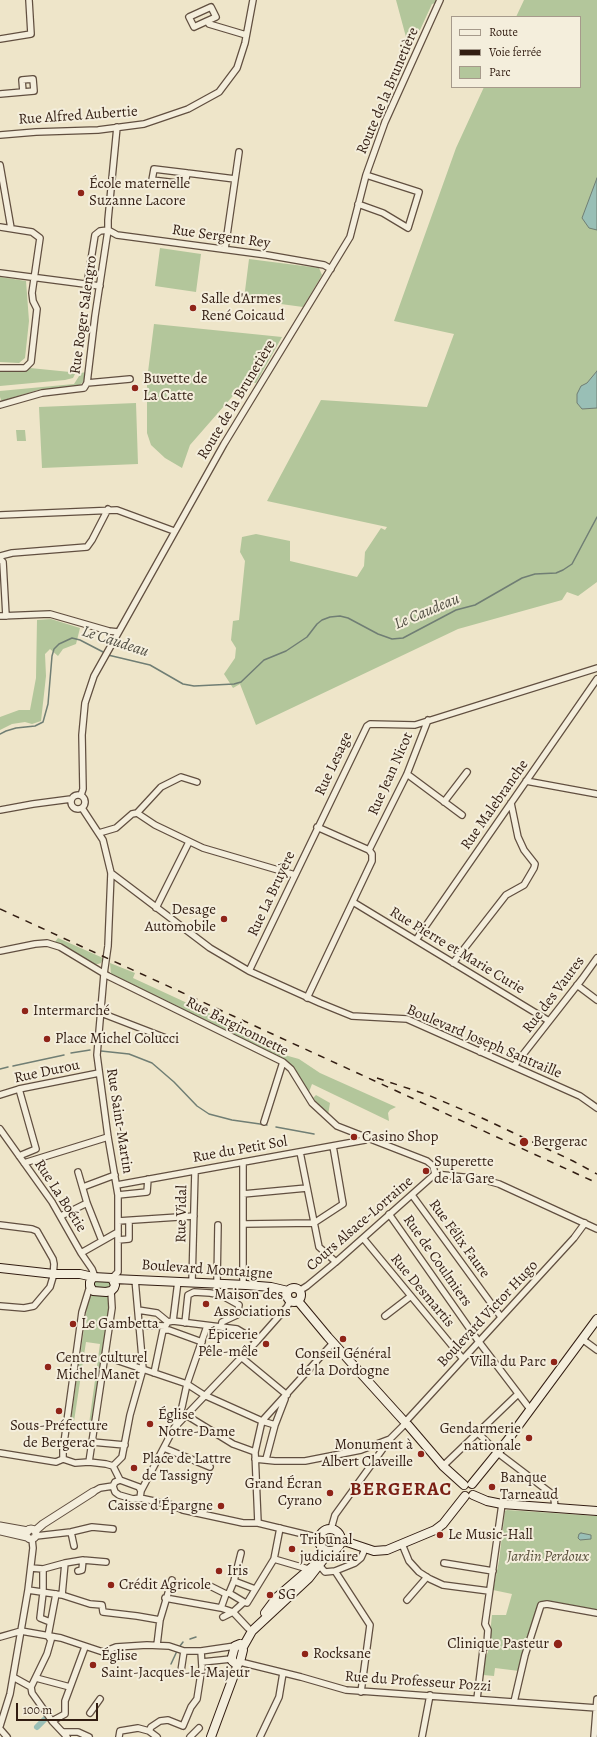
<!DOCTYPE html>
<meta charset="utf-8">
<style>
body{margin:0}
#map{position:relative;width:597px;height:1737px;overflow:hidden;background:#eee5c9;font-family:Alegreya,serif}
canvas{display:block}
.legend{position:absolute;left:451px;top:16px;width:130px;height:72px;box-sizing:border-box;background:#f4eedc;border:1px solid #a69a8b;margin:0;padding:5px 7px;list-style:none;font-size:12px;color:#321d12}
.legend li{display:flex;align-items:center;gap:8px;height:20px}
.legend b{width:20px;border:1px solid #a69a8b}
.scale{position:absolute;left:16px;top:1703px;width:82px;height:18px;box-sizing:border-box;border:2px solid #321d12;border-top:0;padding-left:5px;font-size:12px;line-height:14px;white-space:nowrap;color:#321d12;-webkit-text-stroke:3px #f4eedc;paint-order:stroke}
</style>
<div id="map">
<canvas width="597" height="1737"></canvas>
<ul class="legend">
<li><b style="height:5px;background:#f4eedc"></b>Route</li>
<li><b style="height:5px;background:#321d12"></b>Voie ferrée</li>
<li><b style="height:11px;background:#b3c69b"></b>Parc</li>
</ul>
<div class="scale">100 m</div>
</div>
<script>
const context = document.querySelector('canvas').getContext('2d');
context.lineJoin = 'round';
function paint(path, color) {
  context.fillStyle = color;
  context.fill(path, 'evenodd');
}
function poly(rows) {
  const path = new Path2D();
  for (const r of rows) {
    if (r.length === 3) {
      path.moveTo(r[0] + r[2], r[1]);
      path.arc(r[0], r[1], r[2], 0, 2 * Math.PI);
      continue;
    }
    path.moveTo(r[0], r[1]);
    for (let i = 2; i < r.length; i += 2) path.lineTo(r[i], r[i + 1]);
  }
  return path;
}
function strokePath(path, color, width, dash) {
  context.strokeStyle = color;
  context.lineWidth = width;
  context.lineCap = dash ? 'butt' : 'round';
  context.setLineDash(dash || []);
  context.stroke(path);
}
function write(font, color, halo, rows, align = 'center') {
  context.font = font + ' Alegreya,serif';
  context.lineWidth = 4;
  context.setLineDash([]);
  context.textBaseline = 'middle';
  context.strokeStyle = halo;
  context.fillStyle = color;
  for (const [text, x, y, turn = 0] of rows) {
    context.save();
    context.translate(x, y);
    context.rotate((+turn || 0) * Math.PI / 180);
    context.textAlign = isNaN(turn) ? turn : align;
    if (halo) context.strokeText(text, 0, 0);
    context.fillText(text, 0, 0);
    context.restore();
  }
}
paint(poly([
 [396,0,438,0,436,3,432,4,420,30,414,33,412,40,406,37],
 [524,0,597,0,597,582,578,596,567,592,562,600,458,629,256,725,240,684,233,688,224,674,235,658,236,648,231,640,233,621,239,620,245,561,240,552,242,537,256,534,290,541,290,561,357,577,364,566,365,552,381,528,385,530,387,527,267,501,321,400,427,407,454,334,394,321,456,148,484,87,580,87,580,17,516,17],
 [160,248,201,254,196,292,155,286],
 [249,259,319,268,322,275,303,307,244,299],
 [0,277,26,281,29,321,25,358,19,363,0,362],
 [154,324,282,337,256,383,248,382,238,390,190,445,182,468,165,458,151,445,147,433,147,380],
 [30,368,70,372,71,370,77,370,73,378,65,380,0,386,0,372,22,371],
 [86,372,83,382,80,385,75,387,38,390,4,400,1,400,0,397,0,391,74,384,81,373],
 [136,403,138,464,42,468,39,407],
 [16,430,25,430,26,441,17,441],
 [51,619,80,628,76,644,63,649,58,656,50,649,45,654,46,676,41,721,32,724,25,722,12,724,0,730,0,717,19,710,30,710,36,678,37,620],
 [58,938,103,958,101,963,98,964,93,964,64,945,55,942],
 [110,963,135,973,133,978,224,1020,229,1028,262,1045,281,1054,299,1059,320,1073,396,1107,390,1110,388,1113,389,1121,312,1084,309,1092,293,1067,283,1058,124,980,120,980,111,975],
 [316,1095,330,1103,328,1115,313,1098],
 [94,1281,109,1281,110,1287,109,1289,94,1288],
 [89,1293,109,1294,110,1299,93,1423,88,1431,100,1344,86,1342,73,1428,71,1420],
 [507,1510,597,1516,597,1611,543,1602,539,1604,519,1671,495,1668,494,1676,483,1675,485,1658,488,1652,492,1615,506,1615,512,1594,493,1590,499,1561,505,1511]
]), '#b3c69b');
const water = poly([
 [597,178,597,230,589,228,582,218,597,178],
 [597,371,597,408,582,409,577,403,577,394,581,386,587,383,597,371],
 [581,1533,591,1535,591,1539,580,1540,578,1538,579,1534,581,1533],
 [330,1541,5.5]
]);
paint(water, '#99bfb6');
strokePath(water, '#707e74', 1);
strokePath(poly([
 [108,655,150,665,183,684,194,686,234,684,241,682,264,660,286,651,307,637,317,624,322,620,330,617,340,616,348,618,378,634,392,639,403,638,456,610,475,605,522,578,535,574,556,573,563,570,572,564,597,517],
 [0,734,6,731,16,728,35,726,43,722,48,704,52,656,54,649,59,644,72,638,80,640,105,653],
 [101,1051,129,1054,152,1063,174,1082,197,1106,209,1114,232,1120,267,1125],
 [71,1053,90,1050],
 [13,1066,64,1055],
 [0,1069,8,1067],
 [276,1127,314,1134],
 [190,1639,196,1637],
 [180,1646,183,1642],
 [171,1664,177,1651]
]), '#707e74', 1.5);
strokePath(poly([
 [37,1727,46,1718]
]), '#99bfb6', 6);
const minor = poly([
 [207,21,194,27,189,17,211,7,216,17,207,21,209,24,246,35],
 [0,39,31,34,29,0],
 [0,94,34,91,33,79,22,80,23,92],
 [0,135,36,132,98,130,144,124,188,109,219,92,237,68,245,43,253,0],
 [0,165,11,228],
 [187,173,185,184,152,180,154,169,187,173,235,179],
 [358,204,383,213,408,228,419,192,366,175],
 [0,227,32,232,40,238,32,293,33,301,37,309,31,362,25,368,0,368],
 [108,230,117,235,267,255,324,265,331,269],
 [225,249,239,152],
 [0,273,100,286],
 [87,285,95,235,100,231,108,230],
 [87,383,130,379],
 [0,405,42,393,84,388,87,383,95,316,108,230,108,220,117,127],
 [0,515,117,510,174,531],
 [0,556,12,553,87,547,92,540,108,509],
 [0,559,3,562,6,616],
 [0,616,50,614,109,631,118,632],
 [407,774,462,815],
 [526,781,597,794],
 [78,802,7],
 [81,795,83,789,82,735,85,703,94,676,224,444,350,237,366,175,385,122,440,0],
 [444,802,467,772],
 [82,808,103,840,111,873,108,946,104,974,97,1055,108,1137,118,1195,118,1272,112,1278],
 [0,810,33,804,71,799],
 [137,813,161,787,181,777,197,782],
 [317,827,369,850],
 [99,833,116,828,132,814,137,813,155,825,203,848,295,875],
 [369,850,407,774,428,720],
 [111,873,210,948,249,971,320,1003,352,1016,407,1019,580,1096,597,1108],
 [353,902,549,1021],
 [156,908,189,842],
 [416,940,597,679],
 [0,951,35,944,47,943,60,947,108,976,283,1062,291,1069,312,1103,337,1126,427,1161,433,1166,435,1174],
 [453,963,506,895,524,885,534,868,535,864,524,850,518,837,511,803],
 [249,971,367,726,370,724,415,725,597,668],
 [577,985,597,1000],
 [307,998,372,861,372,854,369,850],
 [101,1013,171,1040],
 [480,1052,484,1044],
 [514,1066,582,979,597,958],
 [0,1095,19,1089,99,1073],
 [264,1122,283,1062],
 [0,1129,52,1202,81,1253,92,1269,95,1277],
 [300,1152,319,1247,336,1262],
 [19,1156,36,1149,19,1089],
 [24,1163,108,1137],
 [78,1172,87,1203,102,1241],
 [435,1174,481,1179,499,1184,597,1229],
 [117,1185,365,1140,368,1138],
 [83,1187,115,1175],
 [243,1194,307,1188],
 [118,1195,147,1192,148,1179],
 [412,1195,501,1317],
 [389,1214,479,1342,530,1409],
 [61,1216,87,1203],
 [118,1221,194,1216],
 [244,1224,314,1223,343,1204,333,1146],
 [0,1225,32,1229,37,1231,53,1259,54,1264,53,1277,50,1287,34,1306,24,1308,0,1306],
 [363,1238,463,1359],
 [118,1240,129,1239,129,1221],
 [81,1253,118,1232],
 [192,1282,195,1171],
 [217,1283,218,1225],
 [243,1285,243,1162],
 [299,1291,307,1286,336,1262,435,1174],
 [138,1310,157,1313,168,1322],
 [385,1316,411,1296],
 [173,1321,178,1281],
 [168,1322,173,1321,237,1329,257,1341],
 [185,1323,188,1295,194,1292,210,1293,221,1295,239,1305,237,1315,222,1322,221,1327],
 [140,1325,165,1326],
 [163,1330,169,1330,202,1342],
 [582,1339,597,1350],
 [104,1356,187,1384,204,1395,262,1421,333,1343],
 [241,1357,287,1395],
 [154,1373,163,1330,168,1322],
 [186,1415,233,1444,255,1452],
 [408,1419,574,1238,585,1223],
 [176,1424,182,1407,187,1384,207,1326],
 [478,1433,498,1453,552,1494,554,1498,555,1508],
 [92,1442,125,1445],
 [164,1448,210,1467],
 [0,1453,56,1462,63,1459,75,1463,89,1462,106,1464,113,1466,120,1480],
 [63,1459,63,1450,82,1312,90,1286],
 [255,1459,275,1461,305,1461,361,1450,390,1439],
 [266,1459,275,1425,285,1399],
 [89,1462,112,1308,111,1291],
 [113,1466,122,1457,130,1415,143,1369,135,1279],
 [443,1466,518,1394],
 [141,1491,139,1487,120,1480,115,1482,113,1486,115,1492,119,1495,133,1499,140,1498,141,1491,174,1428,257,1341,287,1307,290,1301],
 [93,1492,100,1488,113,1486],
 [140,1498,172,1505,183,1510,243,1523,258,1523,320,1538],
 [258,1523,255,1452,262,1421,275,1425],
 [331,1529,335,1515,390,1439,404,1425],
 [71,1532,74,1546],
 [36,1536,71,1532,92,1527,113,1529],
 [402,1544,409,1561,419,1572,430,1579,443,1585,489,1591],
 [274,1559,308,1569],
 [444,1563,493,1571],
 [319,1565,325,1572,335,1571,355,1563,361,1558,365,1549],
 [31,1568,43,1569,65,1563,83,1560,106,1562],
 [43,1569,43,1593,40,1618,50,1622],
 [78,1571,82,1570,83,1560],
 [335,1571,370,1625,361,1692],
 [234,1581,255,1589],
 [208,1585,226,1594,229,1593,244,1602],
 [28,1590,62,1595,90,1604,102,1605,103,1612,137,1616,160,1620],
 [229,1593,234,1581,241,1553],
 [62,1595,65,1563],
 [165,1598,221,1608,233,1612,248,1628],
 [407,1600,427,1577],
 [221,1608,226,1594],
 [223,1617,233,1612,244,1602,247,1603,274,1559,280,1528],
 [0,1637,21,1631,61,1638,103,1652,116,1647,147,1645,169,1646,184,1651,201,1651,235,1646],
 [157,1645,160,1620,172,1580],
 [202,1662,231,1659],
 [240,1662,301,1677,346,1690,597,1708],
 [181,1671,184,1651],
 [13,1677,31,1687],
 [36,1678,70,1687],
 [31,1687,47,1654,51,1640,48,1636,56,1594],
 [31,1687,32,1693,52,1721,67,1737],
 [477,1699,483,1650,487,1643,488,1630,485,1624,502,1504],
 [514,1702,525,1655,541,1605,547,1604,597,1613],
 [90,1713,100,1699],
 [52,1721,65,1714,65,1701,85,1647],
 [0,1726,10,1694,28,1590,33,1548,32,1539],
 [0,1729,7,1737],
 [149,1731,151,1727,160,1721,168,1720,183,1726,191,1707,197,1699,202,1667,201,1651],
 [64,1732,78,1732,89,1737],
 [119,1737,120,1731,138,1728,149,1731,157,1737],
 [190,1737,199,1728],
 [260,1737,279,1697,283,1673],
 [422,1737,430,1695],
 [594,1737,597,1699]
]);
const tertiary = poly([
 [0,1526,28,1531],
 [31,1534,5],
 [0,1531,27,1537],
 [35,1531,43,1524,93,1492]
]);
const secondary = poly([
 [0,1268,54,1274,80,1274,93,1277],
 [93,1277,112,1278,115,1285,114,1288,111,1291,106,1292,93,1291,90,1286,90,1282,93,1277],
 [114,1279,246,1285,271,1287,288,1291],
 [294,1295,7],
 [298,1301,328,1337,403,1420],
 [408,1425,443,1466,464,1485],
 [472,1484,507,1441,597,1319],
 [473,1495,487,1501,502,1504,597,1511],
 [330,1540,11],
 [341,1540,374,1551,387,1550,435,1530,443,1524,465,1496],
 [265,1613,277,1597,320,1560,323,1549],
 [240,1644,243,1650,240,1662,236,1664,232,1661,232,1657,235,1646,240,1644],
 [243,1647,252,1631,309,1578,330,1551],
 [211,1737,238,1664]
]);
strokePath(minor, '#614f40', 8);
strokePath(tertiary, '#614f40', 9);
strokePath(secondary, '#321d12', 10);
strokePath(minor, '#f4eedc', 5.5);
strokePath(tertiary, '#f4eedc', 7);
strokePath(secondary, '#f4eedc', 8);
strokePath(poly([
 [0,909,597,1183],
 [377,1078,428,1095,482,1118,573,1161,597,1174]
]), '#321d12', 1.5, [7, 7]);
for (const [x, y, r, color] of [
 [81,193,4,"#8f2418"],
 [193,308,4,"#8f2418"],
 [135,388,4,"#8f2418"],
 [224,919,4,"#8f2418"],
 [25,1011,4,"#8f2418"],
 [47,1039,4,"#8f2418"],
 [354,1137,4,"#8f2418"],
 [524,1142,5,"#8f2418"],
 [426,1171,4,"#8f2418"],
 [206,1304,4,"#8f2418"],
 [73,1324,4,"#8f2418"],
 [343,1339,4,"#8f2418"],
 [266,1344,4,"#8f2418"],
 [554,1362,4,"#8f2418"],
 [48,1367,4,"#8f2418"],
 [59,1411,4,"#8f2418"],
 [150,1424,4,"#8f2418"],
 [529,1438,4,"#8f2418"],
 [421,1454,4,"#8f2418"],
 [134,1468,4,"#8f2418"],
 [492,1487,4,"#8f2418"],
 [330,1493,4,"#8f2418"],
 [221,1506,4,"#8f2418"],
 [440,1535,4,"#8f2418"],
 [292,1549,4,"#8f2418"],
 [219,1571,4,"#8f2418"],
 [111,1585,4,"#8f2418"],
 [270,1595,4,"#8f2418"],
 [558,1644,5,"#8f2418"],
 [305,1654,4,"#8f2418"],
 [93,1665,4,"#8f2418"]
]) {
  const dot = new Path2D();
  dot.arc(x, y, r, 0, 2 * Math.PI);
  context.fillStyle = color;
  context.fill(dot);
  strokePath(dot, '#f4eedc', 1.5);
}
write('15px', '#321d12', '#f4eedc', [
 ["Route de la Brunetière",388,91,-67],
 ["Rue Alfred Aubertie",78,116,-4],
 ["Rue Sergent Rey",221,237,8],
 ["Rue Roger Salengro",84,315,-82],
 ["Route de la Brunetière",237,400,-59],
 ["Rue Lesage",334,764,-65],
 ["Rue Jean Nicot",391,774,-66],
 ["Rue Malebranche",495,805,-55],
 ["Rue La Bruyère",272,894,-65],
 ["Rue Pierre et Marie Curie",457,951,31],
 ["Rue des Vaures",554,995,-53],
 ["Rue Bargironnette",237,1027,27],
 ["Boulevard Joseph Santraille",484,1042,23],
 ["Rue Durou",47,1072,-12],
 ["Rue Saint-Martin",119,1121,81],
 ["Rue du Petit Sol",240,1150,-10],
 ["Rue La Boétie",60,1196,57],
 ["Rue Vidal",182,1214,-89],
 ["Cours Alsace-Lorraine",360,1224,-41],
 ["Rue Félix Faure",459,1239,54],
 ["Rue de Coulmiers",437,1261,55],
 ["Boulevard Montaigne",207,1270,4],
 ["Rue Desmartis",422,1291,50],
 ["Boulevard Victor Hugo",488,1314,-47],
 ["Rue du Professeur Pozzi",418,1682,4]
]);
write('15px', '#321d12', '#f4eedc', [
 ["École maternelle",89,184],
 ["Suzanne Lacore",89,201],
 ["Salle d'Armes",201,299],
 ["René Coicaud",201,316],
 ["Buvette de",143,379],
 ["La Catte",143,396],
 ["Desage",216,910,"right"],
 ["Automobile",216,927,"right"],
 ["Intermarché",33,1011],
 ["Place Michel Colucci",55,1039],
 ["Casino Shop",362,1137],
 ["Bergerac",533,1142],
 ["Superette",434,1162],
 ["de la Gare",434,1179],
 ["Maison des",214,1295],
 ["Associations",214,1312],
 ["Le Gambetta",81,1324],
 ["Épicerie",258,1335,"right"],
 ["Pêle-mêle",258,1352,"right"],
 ["Conseil Général",343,1354,"center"],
 ["de la Dordogne",343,1371,"center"],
 ["Centre culturel",56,1358],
 ["Michel Manet",56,1375],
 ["Villa du Parc",546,1362,"right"],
 ["Église",158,1415],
 ["Notre-Dame",158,1432],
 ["Sous-Préfecture",59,1426,"center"],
 ["de Bergerac",59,1443,"center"],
 ["Gendarmerie",521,1429,"right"],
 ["nationale",521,1446,"right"],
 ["Monument à",413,1445,"right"],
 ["Albert Claveille",413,1462,"right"],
 ["Place de Lattre",142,1459],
 ["de Tassigny",142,1476],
 ["Banque",500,1478],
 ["Tarneaud",500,1495],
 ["Grand Écran",322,1484,"right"],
 ["Cyrano",322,1501,"right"],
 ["Caisse d'Épargne",213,1506,"right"],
 ["Le Music-Hall",448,1535],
 ["Tribunal",300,1540],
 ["judiciaire",300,1557],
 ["Iris",227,1571],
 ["Crédit Agricole",119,1585],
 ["SG",278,1595],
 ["Clinique Pasteur",549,1644,"right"],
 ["Rocksane",313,1654],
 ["Église",101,1656],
 ["Saint-Jacques-le-Majeur",101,1673]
], 'left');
write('italic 15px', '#59503b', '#f4eedc', [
 ["Jardin Perdoux",548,1557]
]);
write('italic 16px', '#514e43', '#f4eedc', [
 ["Le Caudeau",427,612,-23],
 ["Le Caudeau",115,642,18]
]);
context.letterSpacing = '1px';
write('bold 19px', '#7a1f14', '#f4eedc', [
 ["BERGERAC",401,1490]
]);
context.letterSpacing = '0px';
</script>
